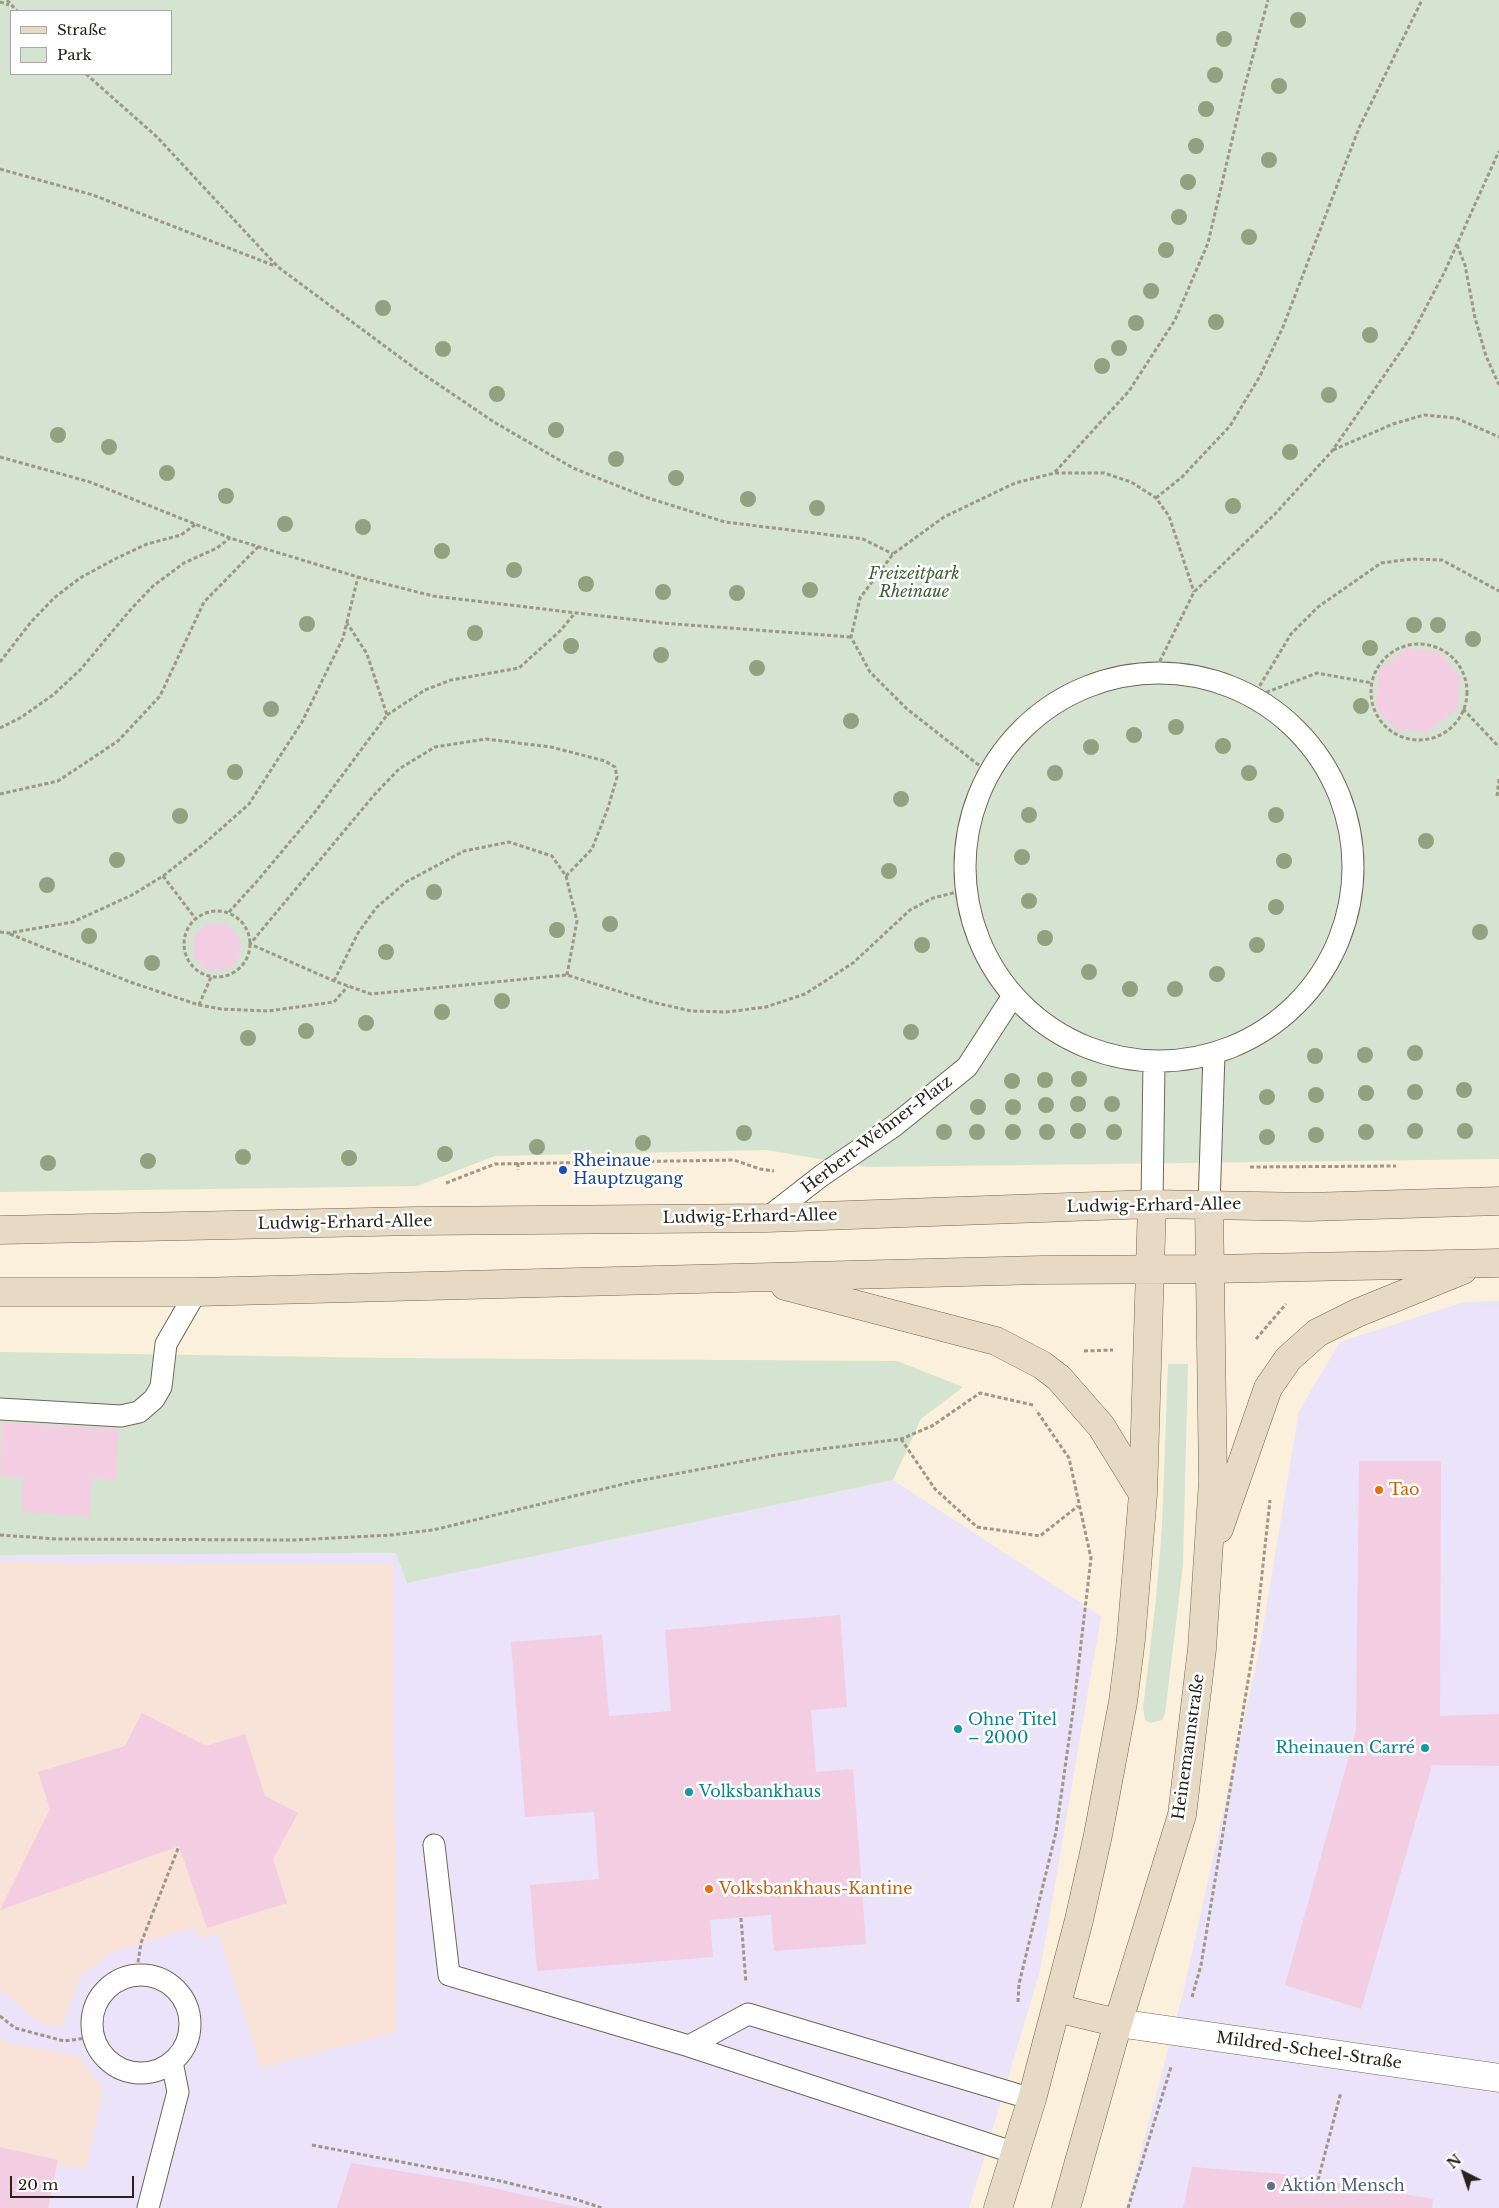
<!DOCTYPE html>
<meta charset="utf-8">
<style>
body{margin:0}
#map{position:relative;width:1499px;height:2208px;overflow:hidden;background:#fbf0db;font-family:"Libre Baskerville",serif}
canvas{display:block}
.legend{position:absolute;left:10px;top:10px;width:162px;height:65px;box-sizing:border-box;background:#fff;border:1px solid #a9a7a4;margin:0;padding:6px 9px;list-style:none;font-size:15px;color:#27221b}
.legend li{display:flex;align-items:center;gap:10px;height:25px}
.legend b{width:25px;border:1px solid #a9a7a4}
.north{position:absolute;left:1439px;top:2148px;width:50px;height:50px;-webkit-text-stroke:4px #fff;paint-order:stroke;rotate:319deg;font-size:14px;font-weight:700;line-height:20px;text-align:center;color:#27221b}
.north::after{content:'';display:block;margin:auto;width:18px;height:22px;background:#27221b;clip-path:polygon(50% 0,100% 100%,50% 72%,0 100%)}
.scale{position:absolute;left:10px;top:2176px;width:124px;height:22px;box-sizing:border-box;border:2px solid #27221b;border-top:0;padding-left:6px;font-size:15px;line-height:18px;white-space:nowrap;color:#27221b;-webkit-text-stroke:4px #fff;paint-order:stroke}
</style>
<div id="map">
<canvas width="1499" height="2208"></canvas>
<ul class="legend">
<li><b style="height:6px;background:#e6dac4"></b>Straße</li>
<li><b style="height:14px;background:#d4e4d0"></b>Park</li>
</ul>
<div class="north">N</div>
<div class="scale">20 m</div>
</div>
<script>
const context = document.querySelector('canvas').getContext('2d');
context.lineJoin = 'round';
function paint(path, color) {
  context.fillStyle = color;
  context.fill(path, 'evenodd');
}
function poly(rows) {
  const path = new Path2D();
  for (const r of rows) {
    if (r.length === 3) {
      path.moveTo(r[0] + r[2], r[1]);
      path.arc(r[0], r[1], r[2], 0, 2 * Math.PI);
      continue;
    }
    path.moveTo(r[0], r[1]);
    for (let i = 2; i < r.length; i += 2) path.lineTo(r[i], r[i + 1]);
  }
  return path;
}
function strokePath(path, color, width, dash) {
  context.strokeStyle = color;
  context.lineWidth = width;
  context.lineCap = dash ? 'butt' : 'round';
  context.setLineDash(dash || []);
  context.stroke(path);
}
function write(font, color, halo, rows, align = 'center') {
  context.font = font + ' "Libre Baskerville",serif';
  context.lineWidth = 5;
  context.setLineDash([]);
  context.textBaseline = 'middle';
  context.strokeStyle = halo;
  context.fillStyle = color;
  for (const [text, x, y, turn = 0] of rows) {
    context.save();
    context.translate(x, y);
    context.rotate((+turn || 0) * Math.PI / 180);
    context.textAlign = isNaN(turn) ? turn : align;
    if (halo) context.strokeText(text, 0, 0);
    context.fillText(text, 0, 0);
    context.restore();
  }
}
paint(poly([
 [1499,1301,1499,2208,1126,2208,1183,1993,1258,1657,1299,1411,1340,1342,1464,1302],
 [893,1480,1101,1616,1040,1971,969,2208,0,2208,0,1555,397,1553,407,1583]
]), '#eae3f9');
paint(poly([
 [0,1561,102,1564,393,1563,396,2032,261,2068,219,1934,200,1939,195,1928,141,1943,109,1954,80,1977,62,2026,41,2024,0,1989],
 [0,2037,7,2043,79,2056,103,2089,86,2169,58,2166,48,2208,0,2208]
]), '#f9e2d7');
paint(poly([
 [0,0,1499,0,1499,1159,867,1167,767,1150,495,1156,417,1186,0,1192],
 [11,11,171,11,171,74,11,74],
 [0,1352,389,1358,897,1361,963,1387,921,1419,893,1480,407,1583,396,1553,0,1555],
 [1168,1364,1188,1364,1183,1565,1165,1714,1162,1720,1150,1723,1145,1720,1143,1708,1156,1599,1162,1527]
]), '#d4e4d0');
paint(poly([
 [1406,648,1440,652,1461,678,1457,709,1427,733,1396,730,1375,706,1380,669],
 [217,947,24],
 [1,1422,119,1429,116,1480,92,1478,89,1517,21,1512,23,1478,0,1476],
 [1359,1461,1441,1461,1440,1716,1499,1714,1499,1766,1432,1765,1361,2009,1285,1985,1356,1731],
 [840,1615,847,1707,811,1710,816,1772,853,1769,866,1944,774,1951,771,1915,710,1920,713,1957,537,1971,530,1885,599,1879,594,1812,525,1817,511,1642,602,1635,609,1716,671,1711,665,1630],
 [142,1713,206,1746,245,1734,265,1796,298,1813,273,1859,287,1903,207,1928,179,1846,0,1910,50,1809,38,1772,125,1746],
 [0,2147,58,2160,48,2208,0,2208],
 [351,2163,472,2183,580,2208,337,2208],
 [1192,2167,1282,2174,1433,2199,1432,2208,1183,2208]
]), '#f3cde2');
const service = poly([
 [1159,867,194],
 [1152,1204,1154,1062],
 [1209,1205,1214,1054],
 [767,1218,821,1176,894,1126,967,1067,1013,996],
 [0,1409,121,1416,139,1412,154,1399,161,1387,166,1344,196,1292],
 [434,1845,449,1975,689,2046,1015,2153],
 [141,2024,49],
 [689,2046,748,2014,1032,2099],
 [148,2208,178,2092,172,2062]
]);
const minor = poly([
 [1118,2023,1499,2078]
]);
const secondary = poly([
 [0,1230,417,1221,767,1218,1152,1204,1309,1207,1499,1201],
 [785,1286,996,1341,1042,1365,1059,1378,1101,1426,1143,1494],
 [0,1292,196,1292,1041,1270,1211,1269,1499,1263],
 [1219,1529,1268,1388,1288,1359,1317,1333,1357,1313,1463,1270],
 [1056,2008,1118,2023],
 [998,2208,1032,2099,1079,1920,1098,1835,1123,1702,1131,1639,1143,1494,1152,1204],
 [1066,2208,1118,2023,1182,1815,1202,1649,1213,1481,1209,1205]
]);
strokePath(service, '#706654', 23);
strokePath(minor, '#706654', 29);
strokePath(secondary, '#706654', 29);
strokePath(poly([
 [7,0,17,11],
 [0,2,9,5],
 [86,74,157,137,278,267,417,370,494,422,573,468,648,498,725,522,863,539,893,554],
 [0,169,93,195,275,266],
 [1457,245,1465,265,1475,318,1486,356,1499,385],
 [1333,450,1393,424,1424,415,1456,418,1499,437],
 [0,457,90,482,230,538,358,577,433,596,662,623,851,637],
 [1055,472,1129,391,1175,320,1208,243,1244,89,1268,0],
 [1156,498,1182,477,1230,426,1260,376,1283,327,1359,128,1422,0],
 [1419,692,48],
 [0,662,31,622,54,598,80,578,115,559,147,544,181,535,196,524],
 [1154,673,1194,592,1275,514,1332,451,1410,338,1445,271,1499,151],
 [1253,697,1291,634,1318,607,1381,563,1412,559,1442,560,1499,591],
 [1254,697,1317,673,1372,683],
 [1463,709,1499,747],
 [387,715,425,690,451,680,519,668,560,631,575,613],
 [0,728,20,718,53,695,80,670,132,608,153,586,184,563,217,548,230,538],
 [990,772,976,763,907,709,870,672,851,637,860,598,893,554,944,517,1015,483,1055,473,1104,473,1131,482,1156,498,1169,516,1194,592],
 [0,794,58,781,118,741,160,696,204,602,258,547],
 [1497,796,1499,779],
 [163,876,195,918],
 [566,876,592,849,608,808,617,777,615,767,605,761,551,747,486,739,435,747,399,769,375,794,250,944,334,981,371,994,567,975,652,1002,691,1011,726,1012,766,1007,805,994,853,963,910,910,933,898,965,890],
 [217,944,33],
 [229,912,259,879,315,812,387,715,367,654,347,623],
 [0,932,9,933,73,922,132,895,163,876,205,843,249,804,302,722,343,638,358,577],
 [10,934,130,982,199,1005,221,1009,268,1011,334,1002,348,986],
 [334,981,358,933,376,908,406,882,464,851,509,842,552,856,566,876,577,921,567,975],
 [199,1005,211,977],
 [518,1163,518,1170],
 [1250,1167,1396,1166],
 [446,1183,495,1164,734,1160,760,1169,774,1171],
 [1256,1339,1286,1304],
 [1084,1351,1113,1350],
 [901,1439,935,1489,977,1527,1040,1536,1078,1506],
 [0,1535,57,1539,295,1540,391,1535,433,1530,632,1482,782,1454,901,1439,932,1426,980,1393,1033,1405],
 [741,1918,746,1983],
 [136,1975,141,1943,179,1846],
 [1192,1997,1201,1965,1255,1639,1270,1500],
 [1018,2002,1019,1984,1056,1832,1074,1704,1091,1558,1069,1458,1036,1410],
 [0,2016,15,2028,64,2041,94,2037],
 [312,2145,496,2180,575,2199,602,2208],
 [1318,2180,1341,2092],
 [1128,2208,1171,2067]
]), '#9e9687', 3, [4, 2.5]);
strokePath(service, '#fff', 21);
strokePath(minor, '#fff', 28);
strokePath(secondary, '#e6dac4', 28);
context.fillStyle = '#92a17f';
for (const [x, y] of [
 [1298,20],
 [1224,39],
 [1215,75],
 [1279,86],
 [1206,109],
 [1196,146],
 [1269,160],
 [1188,182],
 [1179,217],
 [1249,237],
 [1166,250],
 [1151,291],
 [383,308],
 [1216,322],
 [1136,323],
 [1370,335],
 [1119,348],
 [443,349],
 [1102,366],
 [497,394],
 [1329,395],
 [556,430],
 [58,435],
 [109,447],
 [1290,452],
 [616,459],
 [167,473],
 [676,478],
 [226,496],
 [748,499],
 [1233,506],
 [817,508],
 [285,524],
 [363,527],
 [442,551],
 [514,570],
 [586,584],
 [810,590],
 [663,592],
 [737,593],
 [307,624],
 [1414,625],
 [1438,625],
 [475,633],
 [1473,639],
 [571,646],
 [1370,648],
 [661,655],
 [757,668],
 [1361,706],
 [271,709],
 [851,721],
 [1176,727],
 [1134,735],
 [1223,746],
 [1091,747],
 [235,772],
 [1055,773],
 [1249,773],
 [901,799],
 [1029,815],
 [1276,815],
 [180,816],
 [1426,841],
 [1022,857],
 [117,860],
 [1284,861],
 [889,871],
 [47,885],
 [434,892],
 [1029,901],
 [1276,907],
 [610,924],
 [557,930],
 [1480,932],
 [89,936],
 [1045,938],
 [922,945],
 [1257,945],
 [386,952],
 [152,963],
 [1089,972],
 [1217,974],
 [1130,989],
 [1175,989],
 [502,1001],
 [442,1012],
 [366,1023],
 [306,1031],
 [911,1032],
 [248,1038],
 [1415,1053],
 [1365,1055],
 [1315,1056],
 [1079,1079],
 [1045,1080],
 [1012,1081],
 [1464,1090],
 [1415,1092],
 [1366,1093],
 [1316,1095],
 [1267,1097],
 [1078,1104],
 [1112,1104],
 [1046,1105],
 [978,1107],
 [1013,1107],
 [1078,1131],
 [1415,1131],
 [1465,1131],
 [944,1132],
 [977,1132],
 [1013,1132],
 [1047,1132],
 [1114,1132],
 [1366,1132],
 [744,1133],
 [1316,1135],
 [1267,1137],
 [643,1143],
 [537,1147],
 [445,1154],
 [243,1157],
 [349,1158],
 [148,1161],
 [48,1163]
]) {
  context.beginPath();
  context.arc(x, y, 8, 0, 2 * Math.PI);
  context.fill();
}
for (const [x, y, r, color] of [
 [563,1170,5,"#1a4fb4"],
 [1379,1490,5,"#e8710a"],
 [958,1729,5,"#0f9aa8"],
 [1425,1748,5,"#0f9aa8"],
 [689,1792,5,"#0f9aa8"],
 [709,1889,5,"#e8710a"],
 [1271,2186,5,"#5c6f8a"]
]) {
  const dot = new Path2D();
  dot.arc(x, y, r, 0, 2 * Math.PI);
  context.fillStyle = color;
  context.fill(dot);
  strokePath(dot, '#fff', 2);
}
write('italic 16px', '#3c6034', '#fff', [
 ["Freizeitpark",914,574],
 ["Rheinaue",914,592]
]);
write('16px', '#27221b', '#fff', [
 ["Herbert-Wehner-Platz",877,1135,-37],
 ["Ludwig-Erhard-Allee",1154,1206,-1],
 ["Ludwig-Erhard-Allee",750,1217,-1],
 ["Ludwig-Erhard-Allee",345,1223,-1],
 ["Heinemannstraße",1189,1747,-82],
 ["Mildred-Scheel-Straße",1309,2051,8]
]);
write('16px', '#164399', '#fff', [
 ["Rheinaue",573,1161],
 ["Hauptzugang",573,1179]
], 'left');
write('16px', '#c56008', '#fff', [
 ["Tao",1389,1490],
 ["Volksbankhaus-Kantine",719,1889]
], 'left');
write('16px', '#0d838f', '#fff', [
 ["Ohne Titel",968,1720],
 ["– 2000",968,1738],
 ["Rheinauen Carré",1415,1748,"right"],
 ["Volksbankhaus",699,1792]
], 'left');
write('16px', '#4e5e75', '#fff', [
 ["Aktion Mensch",1281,2186]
], 'left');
</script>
